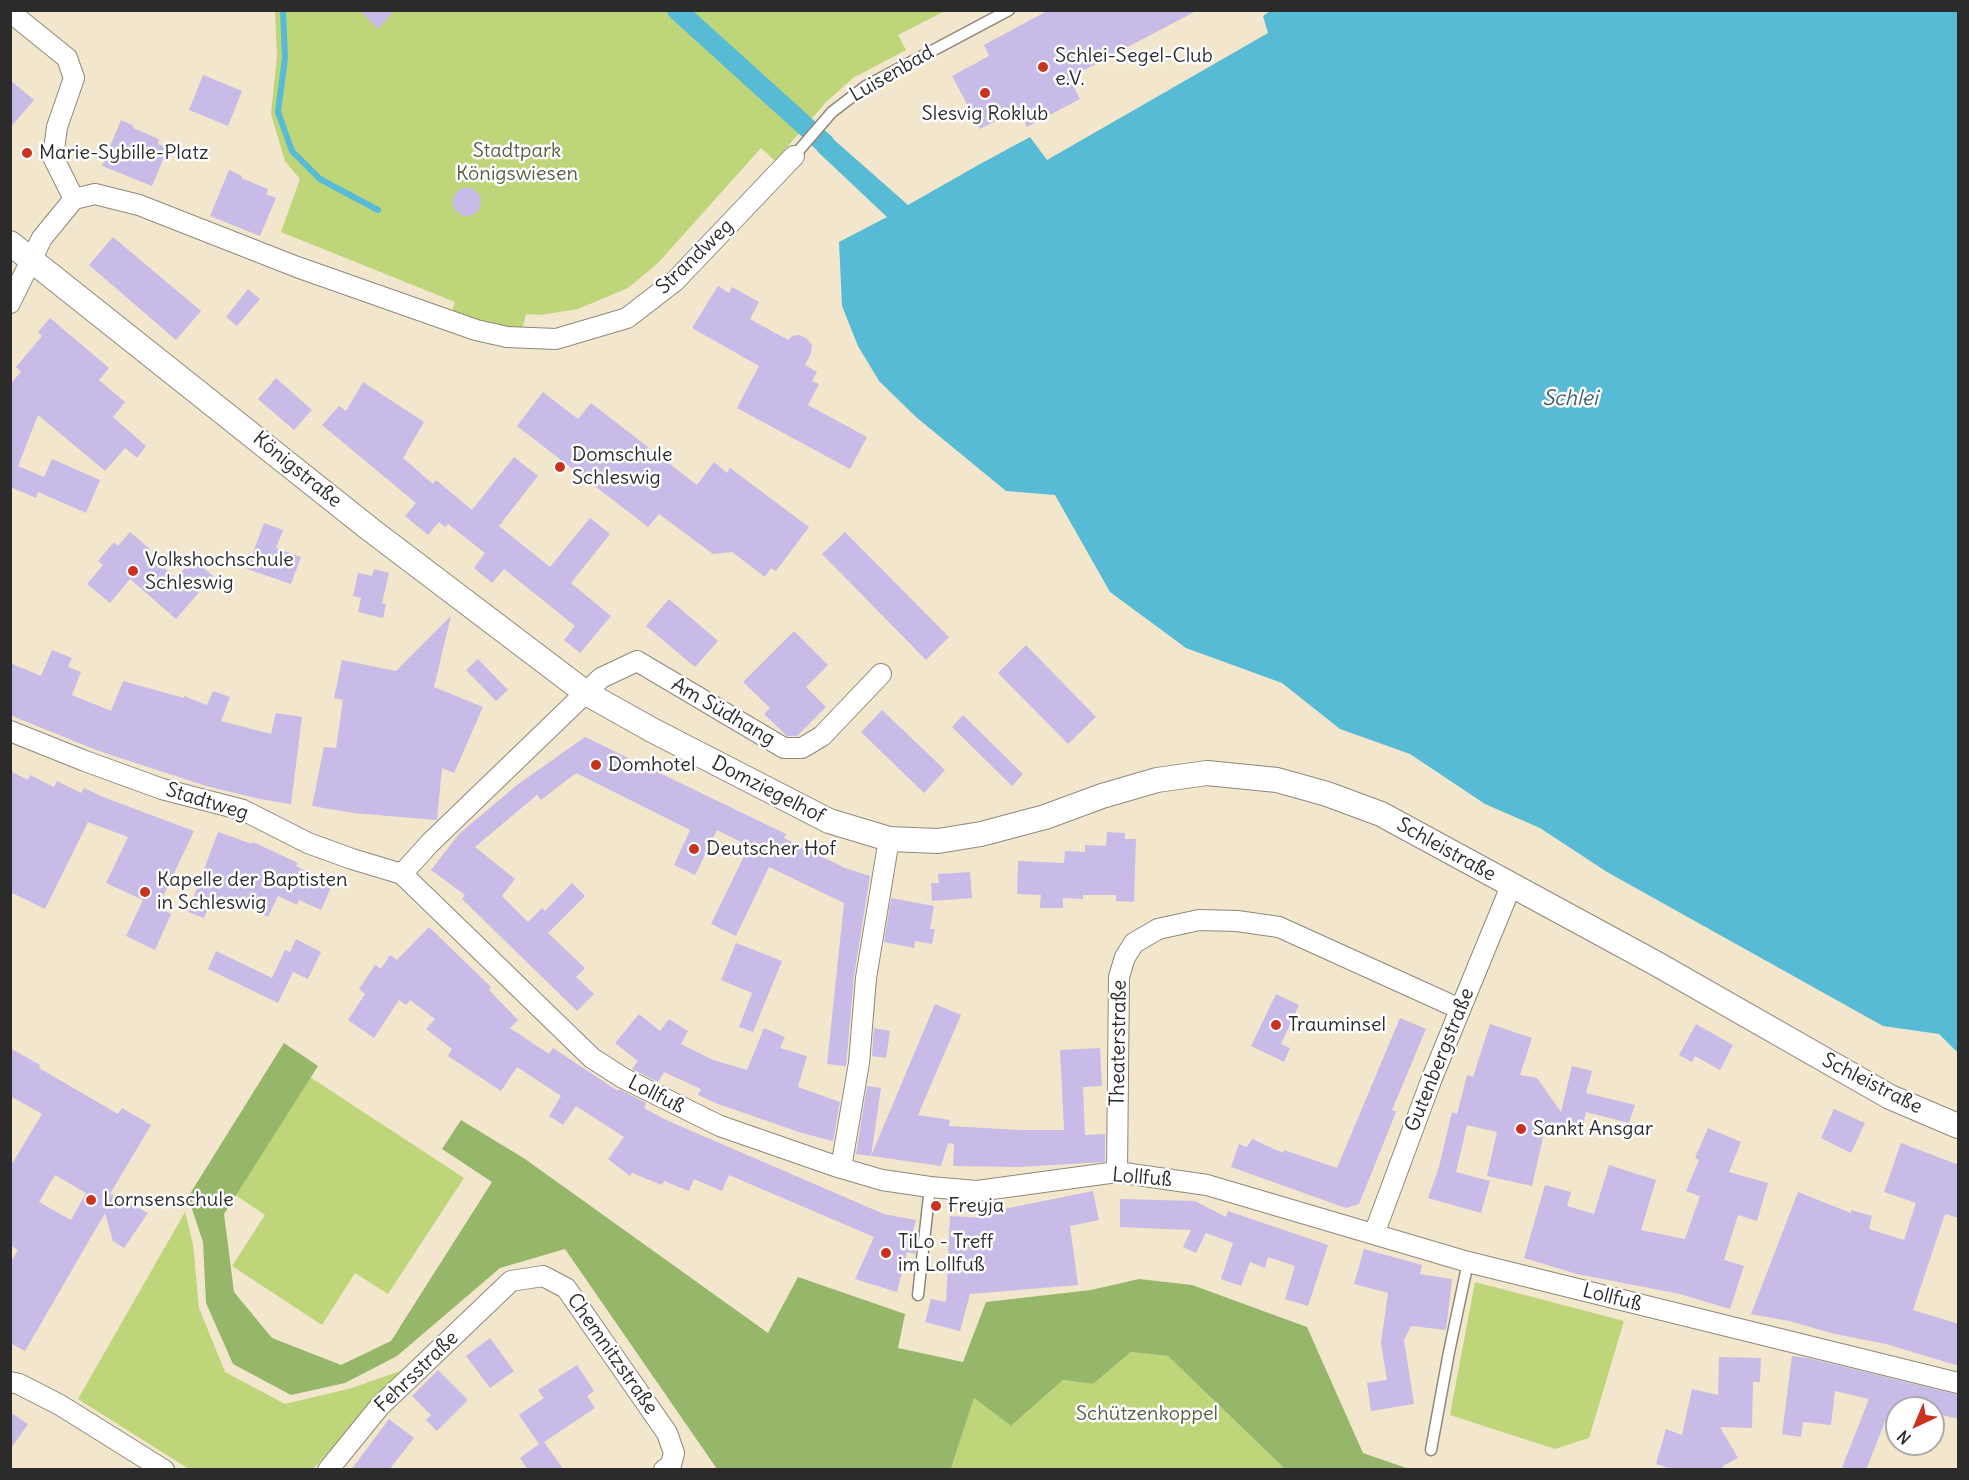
<!DOCTYPE html>
<meta charset="utf-8">
<style>
body{margin:0}
#map{position:relative;width:1969px;height:1480px;overflow:hidden;background:#f2e6cc;font-family:Delius,sans-serif}
canvas{display:block}
.frame{position:absolute;inset:0;border:12px solid #2b2b2b;pointer-events:none}
.north{position:absolute;left:1885px;top:1396px;width:60px;height:60px;box-sizing:border-box;background:#fff;border:2px solid #aaa;border-radius:50%;rotate:224deg;font-size:16px;font-weight:700;line-height:24px;text-align:center;color:#2b2b2b}
.north::after{content:'';display:block;margin:auto;width:21px;height:27px;background:#c8321e;clip-path:polygon(50% 0,100% 100%,50% 72%,0 100%)}
</style>
<div id="map">
<canvas width="1969" height="1480"></canvas>
<div class="frame"></div>
<div class="north">N</div>
</div>
<script>
const context = document.querySelector('canvas').getContext('2d');
context.lineJoin = 'round';
function paint(path, color) {
  context.fillStyle = color;
  context.fill(path, 'evenodd');
}
function poly(rows) {
  const path = new Path2D();
  for (const r of rows) {
    if (r.length === 3) {
      path.moveTo(r[0] + r[2], r[1]);
      path.arc(r[0], r[1], r[2], 0, 2 * Math.PI);
      continue;
    }
    path.moveTo(r[0], r[1]);
    for (let i = 2; i < r.length; i += 2) path.lineTo(r[i], r[i + 1]);
  }
  return path;
}
function strokePath(path, color, width, dash) {
  context.strokeStyle = color;
  context.lineWidth = width;
  context.lineCap = dash ? 'butt' : 'round';
  context.setLineDash(dash || []);
  context.stroke(path);
}
function write(font, color, halo, rows, align = 'center') {
  context.font = font + ' Delius,sans-serif';
  context.lineWidth = 5;
  context.setLineDash([]);
  context.textBaseline = 'middle';
  context.strokeStyle = halo;
  context.fillStyle = color;
  for (const [text, x, y, turn = 0] of rows) {
    context.save();
    context.translate(x, y);
    context.rotate((+turn || 0) * Math.PI / 180);
    context.textAlign = isNaN(turn) ? turn : align;
    if (halo) context.strokeText(text, 0, 0);
    context.fillText(text, 0, 0);
    context.restore();
  }
}
paint(poly([
 [275,11,945,11,898,35,906,50,853,78,826,102,775,161,761,148,658,263,628,288,578,309,540,315,526,314,521,333,450,317,455,302,281,232,300,179,285,161,271,114,277,56],
 [310,1077,464,1178,388,1294,355,1273,322,1325,232,1266,265,1215,234,1194],
 [185,1212,193,1244,199,1308,225,1372,285,1404,352,1388,403,1370,313,1469,189,1469,78,1399],
 [1475,1282,1624,1321,1589,1438,1555,1449,1450,1415],
 [1131,1352,1168,1356,1285,1469,951,1470,974,1398,1011,1426,1063,1380,1093,1384]
]), '#bed579');
paint(poly([
 [284,1043,318,1066,224,1214,234,1292,272,1338,341,1365,391,1341,492,1182,442,1149,461,1120,525,1159,768,1333,798,1277,905,1314,898,1348,963,1362,986,1302,1091,1290,1139,1279,1192,1285,1307,1327,1363,1453,1409,1469,1285,1469,1168,1356,1131,1352,1093,1384,1063,1380,1011,1426,974,1398,951,1469,717,1469,565,1249,500,1268,397,1356,345,1383,291,1395,233,1364,206,1303,203,1242,188,1197]
]), '#96b669');
paint(poly([
 [1270,11,1958,11,1958,1053,1939,1034,1883,1026,1607,872,1540,828,1485,804,1410,754,1340,729,1282,683,1186,648,1110,592,1055,495,1006,491,916,417,879,381,858,346,842,306,839,242,887,217,817,151,832,138,908,205,980,164,1030,137,1047,160,1268,33,1263,16]
]), '#57bbd6');
strokePath(poly([
 [283,10,285,58,278,112,292,151,320,179,378,210]
]), '#57bbd6', 6);
strokePath(poly([
 [677,10,825,144]
]), '#57bbd6', 20);
paint(poly([
 [359,10,395,10,378,29],
 [1049,10,1198,10,1069,78,1080,99,1027,127,1018,110,980,129,952,76,989,56,984,45],
 [203,75,242,91,228,126,189,110],
 [10,80,34,100,10,128],
 [121,120,134,126,133,128,159,139,158,144,168,148,152,186,102,166],
 [229,170,242,176,241,178,268,189,266,194,276,198,260,236,210,216],
 [467,202,14],
 [113,237,201,311,176,340,89,265],
 [718,286,729,293,732,287,759,302,750,319,788,340,792,336,799,335,806,338,812,345,811,353,805,365,817,372,812,381,819,384,808,405,867,437,850,469,737,408,759,366,692,328],
 [248,289,260,299,237,326,226,317],
 [50,318,109,368,99,380,125,402,113,417,146,446,137,458,125,448,105,471,38,415,18,466,44,477,52,459,100,480,86,513,38,492,36,498,10,487,10,384,21,372,16,367,42,336,38,332],
 [276,378,312,410,294,430,258,399],
 [363,382,424,422,403,458,433,484,436,480,472,510,514,457,538,476,499,526,550,567,590,518,610,534,571,583,611,616,580,653,564,640,575,626,504,569,492,583,474,568,485,553,448,524,445,527,439,522,428,535,405,516,416,503,322,425,339,406,346,411],
 [543,392,578,419,591,403,697,485,714,462,727,473,730,468,809,527,776,571,771,568,765,577,732,552,713,554,659,514,648,527,517,426],
 [264,523,283,530,276,548,301,557,291,584,247,569],
 [130,532,150,549,147,553,176,578,193,559,213,576,176,619,130,579,110,603,87,584,103,565,98,561,114,542,118,546],
 [845,532,949,637,926,660,822,554],
 [374,569,389,573,382,603,386,604,383,618,358,612,361,598,353,596,358,573,372,576],
 [669,599,718,641,695,667,646,626],
 [451,616,434,687,483,707,454,773,442,768,437,820,353,813,312,806,324,747,336,748,343,700,334,698,342,660,396,671],
 [794,631,828,665,806,687,826,707,797,736,787,736,764,714,770,708,743,682],
 [1026,645,1096,717,1068,744,998,673],
 [52,650,72,658,68,667,81,672,72,695,111,711,123,681,184,698,184,696,207,705,213,691,230,697,221,721,271,734,276,713,302,717,291,804,260,799,206,786,96,750,10,715,10,663,41,676],
 [478,659,508,690,496,701,466,670],
 [882,710,945,770,924,793,861,732],
 [963,715,1023,774,1012,786,952,727],
 [585,737,786,834,784,838,845,868,870,876,854,976,846,1066,827,1064,844,903,769,867,736,936,711,924,749,846,717,830,695,875,674,865,690,830,576,773,541,800,537,795,475,847,515,879,502,896,528,922,542,908,545,911,572,883,585,896,548,933,585,968,576,977,594,994,577,1011,462,899,465,895,431,870,459,834,517,785],
 [10,771,28,780,30,775,54,787,57,781,81,793,84,788,103,797,194,831,158,907,171,914,155,950,126,936,143,900,106,883,128,837,88,822,45,909,10,892],
 [218,832,252,844,253,842,298,863,296,866,332,885,321,910,299,900,297,905,278,896,268,917,228,898,225,907,210,902,204,918,188,912],
 [1107,832,1125,833,1125,839,1136,839,1134,902,1116,901,1116,895,1083,895,1083,899,1063,898,1063,908,1040,908,1041,895,1017,894,1018,861,1064,863,1065,851,1085,852,1085,845,1106,846],
 [970,872,972,898,932,901,931,883,939,883,938,874],
 [891,898,934,906,930,929,935,929,932,944,915,941,914,948,884,942],
 [429,927,491,987,489,990,518,1020,510,1028,549,1054,553,1048,618,1091,619,1089,646,1103,644,1108,666,1120,884,1214,916,1220,911,1238,917,1239,915,1254,907,1252,897,1292,855,1279,874,1237,729,1175,722,1191,694,1179,689,1191,664,1181,662,1185,632,1173,630,1176,608,1159,624,1137,576,1106,563,1125,549,1116,561,1096,517,1067,501,1091,448,1056,452,1049,426,1029,435,1019,410,1000,406,1005,399,1000,374,1038,348,1020,365,994,359,989,375,965,381,969,390,955,397,960],
 [296,939,321,952,308,979,293,972,278,1003,208,969,216,951,272,978,285,950,290,952],
 [736,943,782,961,753,1032,739,1027,752,993,721,980],
 [1276,994,1299,1005,1281,1044,1290,1048,1284,1062,1251,1046],
 [935,1004,961,1015,918,1115,950,1120,949,1126,1019,1130,1064,1130,1060,1050,1100,1048,1102,1086,1083,1087,1085,1135,1105,1134,1105,1162,1017,1167,953,1166,954,1144,948,1143,941,1166,871,1156],
 [639,1014,660,1031,669,1019,688,1031,681,1044,713,1060,747,1070,764,1028,785,1037,780,1048,807,1056,798,1087,840,1102,833,1141,802,1133,718,1104,698,1095,701,1089,664,1072,658,1082,632,1069,638,1061,615,1043],
 [1400,1018,1426,1029,1392,1110,1396,1112,1359,1204,1346,1208,1231,1167,1239,1144,1247,1147,1252,1139,1283,1153,1284,1150,1337,1168],
 [1490,1024,1532,1038,1520,1075,1537,1078,1561,1112,1572,1066,1592,1071,1586,1093,1635,1105,1629,1123,1586,1112,1581,1132,1546,1124,1532,1186,1487,1176,1497,1132,1467,1125,1456,1172,1490,1181,1481,1213,1428,1198,1439,1167,1452,1112,1457,1114,1467,1075,1473,1077],
 [1696,1024,1733,1045,1720,1070,1695,1056,1692,1062,1679,1055],
 [874,1028,890,1031,886,1058,872,1056],
 [10,1048,40,1065,39,1068,118,1114,122,1108,151,1125,110,1194,148,1213,124,1248,113,1241,105,1213,25,1351,10,1343,10,1263,18,1250,10,1245,10,1167,42,1114,10,1096],
 [55,1175,86,1193,71,1220,39,1202],
 [867,1086,881,1088,871,1156,856,1154],
 [1834,1109,1865,1123,1851,1153,1821,1138],
 [1708,1128,1741,1142,1729,1172,1768,1183,1757,1221,1738,1215,1724,1260,1744,1266,1730,1309,1680,1294,1577,1274,1524,1258,1545,1185,1571,1192,1567,1206,1594,1214,1609,1165,1656,1180,1641,1230,1685,1239,1700,1196,1686,1191,1699,1160,1695,1158],
 [1901,1143,1959,1165,1959,1218,1945,1214,1913,1310,1959,1324,1959,1366,1886,1344,1835,1334,1789,1321,1751,1314,1798,1192,1851,1213,1851,1210,1872,1216,1869,1229,1904,1240,1916,1203,1884,1192],
 [1093,1191,1099,1220,1070,1226,1078,1285,970,1294,960,1331,925,1322,931,1299,946,1302,950,1216,985,1218,984,1213],
 [1120,1199,1195,1201,1226,1217,1228,1211,1328,1245,1308,1306,1285,1299,1295,1266,1268,1257,1265,1268,1250,1262,1241,1286,1221,1279,1233,1243,1206,1233,1196,1253,1183,1247,1191,1230,1120,1227],
 [1364,1249,1422,1265,1420,1274,1452,1279,1446,1330,1411,1326,1404,1340,1414,1404,1371,1411,1367,1383,1387,1380,1381,1343,1388,1293,1354,1284],
 [490,1338,514,1371,490,1388,466,1356],
 [1792,1356,1808,1358,1959,1395,1959,1419,1933,1413,1933,1408,1891,1408,1888,1420,1886,1419,1866,1470,1841,1470,1869,1399,1835,1391,1831,1425,1803,1422,1801,1437,1782,1434],
 [1719,1357,1761,1358,1760,1382,1753,1382,1752,1428,1720,1427,1738,1458,1723,1466,1722,1470,1674,1470,1656,1464,1666,1429,1682,1435,1692,1389,1718,1395],
 [577,1365,594,1391,587,1396,595,1408,544,1442,564,1470,528,1470,520,1458,539,1444,519,1415,544,1398,538,1390],
 [438,1370,468,1400,437,1431,426,1420,431,1415,412,1396],
 [10,1412,28,1424,10,1450],
 [389,1419,414,1438,389,1470,351,1470]
]), '#c9bbe7');
const service = poly([
 [794,156,832,112,866,86,1009,10],
 [918,1295,930,1187],
 [1431,1450,1449,1352,1468,1262]
]);
const minor = poly([
 [10,12,67,58,74,78,57,127,53,157,74,199],
 [10,303,42,238,74,199,95,194,139,205,297,267,476,330,507,337,556,339,627,318,675,281,794,156],
 [10,731,85,761,162,789,243,810,308,843,352,859,402,874,592,1058,623,1078,720,1126,841,1168,882,1180,930,1187,977,1191,1117,1172,1207,1185,1468,1262,1958,1383],
 [402,874,430,843,601,678,637,661,784,748,802,748,822,736,881,674],
 [841,1168,859,1063,866,978,889,839],
 [1117,1172,1119,977,1125,957,1134,943,1158,929,1199,920,1237,921,1279,927,1460,1009],
 [1374,1234,1432,1078,1511,886],
 [10,1382,19,1384,60,1405,164,1470],
 [328,1470,380,1406,511,1281,543,1276,566,1288,667,1433,674,1453,671,1465,664,1470]
]);
const tertiary = poly([
 [10,243,371,530,586,693,652,730,829,821,889,839,938,841,981,834,1045,817,1102,796,1157,780,1207,773,1277,780,1327,794,1381,814,1657,964,1890,1097,1958,1126]
]);
strokePath(service, '#8e887c', 13);
strokePath(minor, '#8e887c', 22);
strokePath(tertiary, '#8e887c', 26);
strokePath(service, '#fff', 10);
strokePath(minor, '#fff', 20);
strokePath(tertiary, '#fff', 24);
for (const [x, y, r, color] of [
 [1043,67,6,"#c8321e"],
 [985,93,6,"#c8321e"],
 [27,153,6,"#c8321e"],
 [560,467,6,"#c8321e"],
 [133,571,6,"#c8321e"],
 [596,765,6,"#c8321e"],
 [694,849,6,"#c8321e"],
 [145,892,6,"#c8321e"],
 [1276,1025,6,"#c8321e"],
 [1521,1129,6,"#c8321e"],
 [91,1200,6,"#c8321e"],
 [936,1206,6,"#c8321e"],
 [886,1253,6,"#c8321e"]
]) {
  const dot = new Path2D();
  dot.arc(x, y, r, 0, 2 * Math.PI);
  context.fillStyle = color;
  context.fill(dot);
  strokePath(dot, '#fff', 2);
}
write('20px', '#2b2b2b', '#fff', [
 ["Schlei-Segel-Club",1055,56],
 ["e.V.",1055,79],
 ["Slesvig Roklub",985,114,"center"],
 ["Marie-Sybille-Platz",39,153],
 ["Domschule",572,455],
 ["Schleswig",572,478],
 ["Volkshochschule",145,560],
 ["Schleswig",145,583],
 ["Domhotel",608,765],
 ["Deutscher Hof",706,849],
 ["Kapelle der Baptisten",157,880],
 ["in Schleswig",157,903],
 ["Trauminsel",1288,1025],
 ["Sankt Ansgar",1533,1129],
 ["Lornsenschule",103,1200],
 ["Freyja",948,1206],
 ["TiLo - Treff",898,1242],
 ["im Lollfuß",898,1265]
], 'left');
write('20px', '#2b2b2b', '#fff', [
 ["Luisenbad",892,74,-30],
 ["Strandweg",695,257,-44],
 ["Königstraße",297,470,39],
 ["Am Südhang",723,712,30],
 ["Domziegelhof",768,790,27],
 ["Stadtweg",207,802,17],
 ["Schleistraße",1446,850,29],
 ["Theaterstraße",1119,1043,-89],
 ["Gutenbergstraße",1440,1060,-68],
 ["Schleistraße",1872,1084,27],
 ["Lollfuß",656,1095,27],
 ["Lollfuß",1142,1178,5],
 ["Lollfuß",1612,1298,14],
 ["Chemnitzstraße",612,1354,55],
 ["Fehrsstraße",417,1372,-44]
]);
write('20px', '#575e42', '#fff', [
 ["Stadtpark",517,151],
 ["Königswiesen",517,174],
 ["Schützenkoppel",1147,1414]
]);
write('italic 21px', '#3a5d67', '#fff', [
 ["Schlei",1570,399]
]);
</script>
